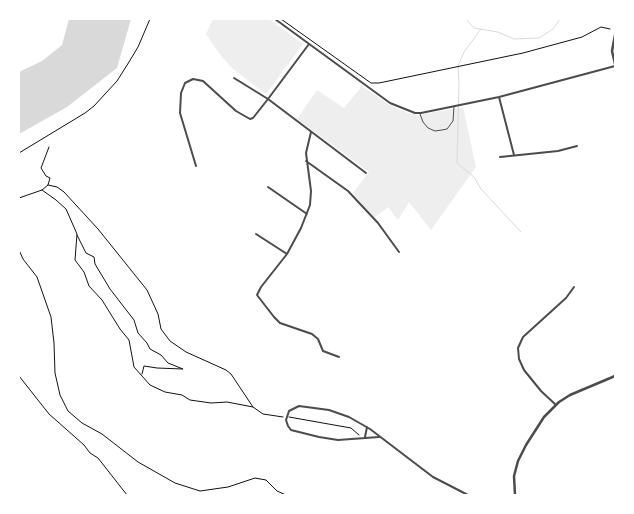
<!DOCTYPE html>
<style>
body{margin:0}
#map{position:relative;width:634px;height:514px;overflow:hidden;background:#fff;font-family:"Work Sans",sans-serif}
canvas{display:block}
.frame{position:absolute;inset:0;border:20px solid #fff;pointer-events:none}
</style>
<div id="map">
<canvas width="634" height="514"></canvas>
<div class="frame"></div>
</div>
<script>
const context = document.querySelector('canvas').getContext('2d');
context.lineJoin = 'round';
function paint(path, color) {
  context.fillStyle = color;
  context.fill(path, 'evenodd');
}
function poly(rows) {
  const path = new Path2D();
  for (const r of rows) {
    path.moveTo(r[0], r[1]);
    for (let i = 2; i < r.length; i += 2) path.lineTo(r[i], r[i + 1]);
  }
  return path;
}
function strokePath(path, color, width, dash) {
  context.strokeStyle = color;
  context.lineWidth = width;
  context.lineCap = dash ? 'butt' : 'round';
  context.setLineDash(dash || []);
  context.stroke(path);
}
paint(poly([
 [213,19,269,19,303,44,266,94,233,69,221,56,206,34],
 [362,86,388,104,407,113,418,115,463,107,476,167,431,230,409,202,398,220,388,207,374,218,353,193,369,172,297,119,317,90,344,108]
]), '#eee');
paint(poly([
 [69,19,131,19,117,68,67,107,19,134,19,72,42,61,62,45]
]), '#d9d9d9');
strokePath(poly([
 [466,19,474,28,498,32,514,39,539,38,553,29,560,19],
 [481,29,464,52,458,66,459,83,457,163,474,177,481,189,521,232]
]), '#d9d9d9', 1);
strokePath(poly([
 [281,19,371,83,379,83,523,53,582,37,601,27,610,29],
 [19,153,85,113,94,106,117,81,129,62,138,47,150,19],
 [48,185,57,187,64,192,98,229,147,290,158,314,161,329,170,341,186,352,226,370,231,374,253,407],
 [42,190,56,200,66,209,77,234,75,260,84,272,89,286,102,300,120,329,129,340,134,367,150,385,165,392,182,395,190,400,211,403,227,402,253,407,263,414,283,417],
 [19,198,42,190,48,185,50,178,46,176,41,168,49,147],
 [77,235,86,253,94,257,95,264,110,289,134,320,138,333,147,343,150,349,161,355,168,363,183,369,157,368,144,366,142,374],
 [19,250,23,259,37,277,51,317,54,343,55,373,60,395,68,411,82,423,102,434,138,462,175,483,200,491,228,487,255,478,266,480,277,491,286,495],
 [19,376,49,414,84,445,90,453,98,458,127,495],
 [289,417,351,428,359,435]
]), '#111', 1);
strokePath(poly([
 [420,114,423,122,428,128,435,131,442,130,447,129,453,121,454,107]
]), '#4c4c4c', 1);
strokePath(poly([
 [275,19,390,103,415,113,421,113,499,97,615,66],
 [234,78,268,99,366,173],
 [499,97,514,155],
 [311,132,306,153,311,191,310,205,301,228,287,254,261,287,257,295,274,317,280,323,312,334,318,339,323,351,339,357],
 [500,157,558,151,577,146],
 [306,161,348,191,378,223,399,252],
 [196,166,180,113,181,93,185,83,193,79,203,81,236,111,250,119,253,118,268,99,309,44],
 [268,187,307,214],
 [256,234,287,254],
 [556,405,541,391,524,370,519,359,518,348,523,337,566,298,574,287],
 [365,437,367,427],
 [379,437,338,440,319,437,291,430,288,426,286,420,289,411,299,406,329,410,349,417,370,429,433,477,468,495]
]), '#4c4c4c', 2);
strokePath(poly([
 [615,35,612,51,615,64],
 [515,495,514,476,518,461,526,445,544,417,559,402,570,395,615,376]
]), '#4c4c4c', 2.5);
</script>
